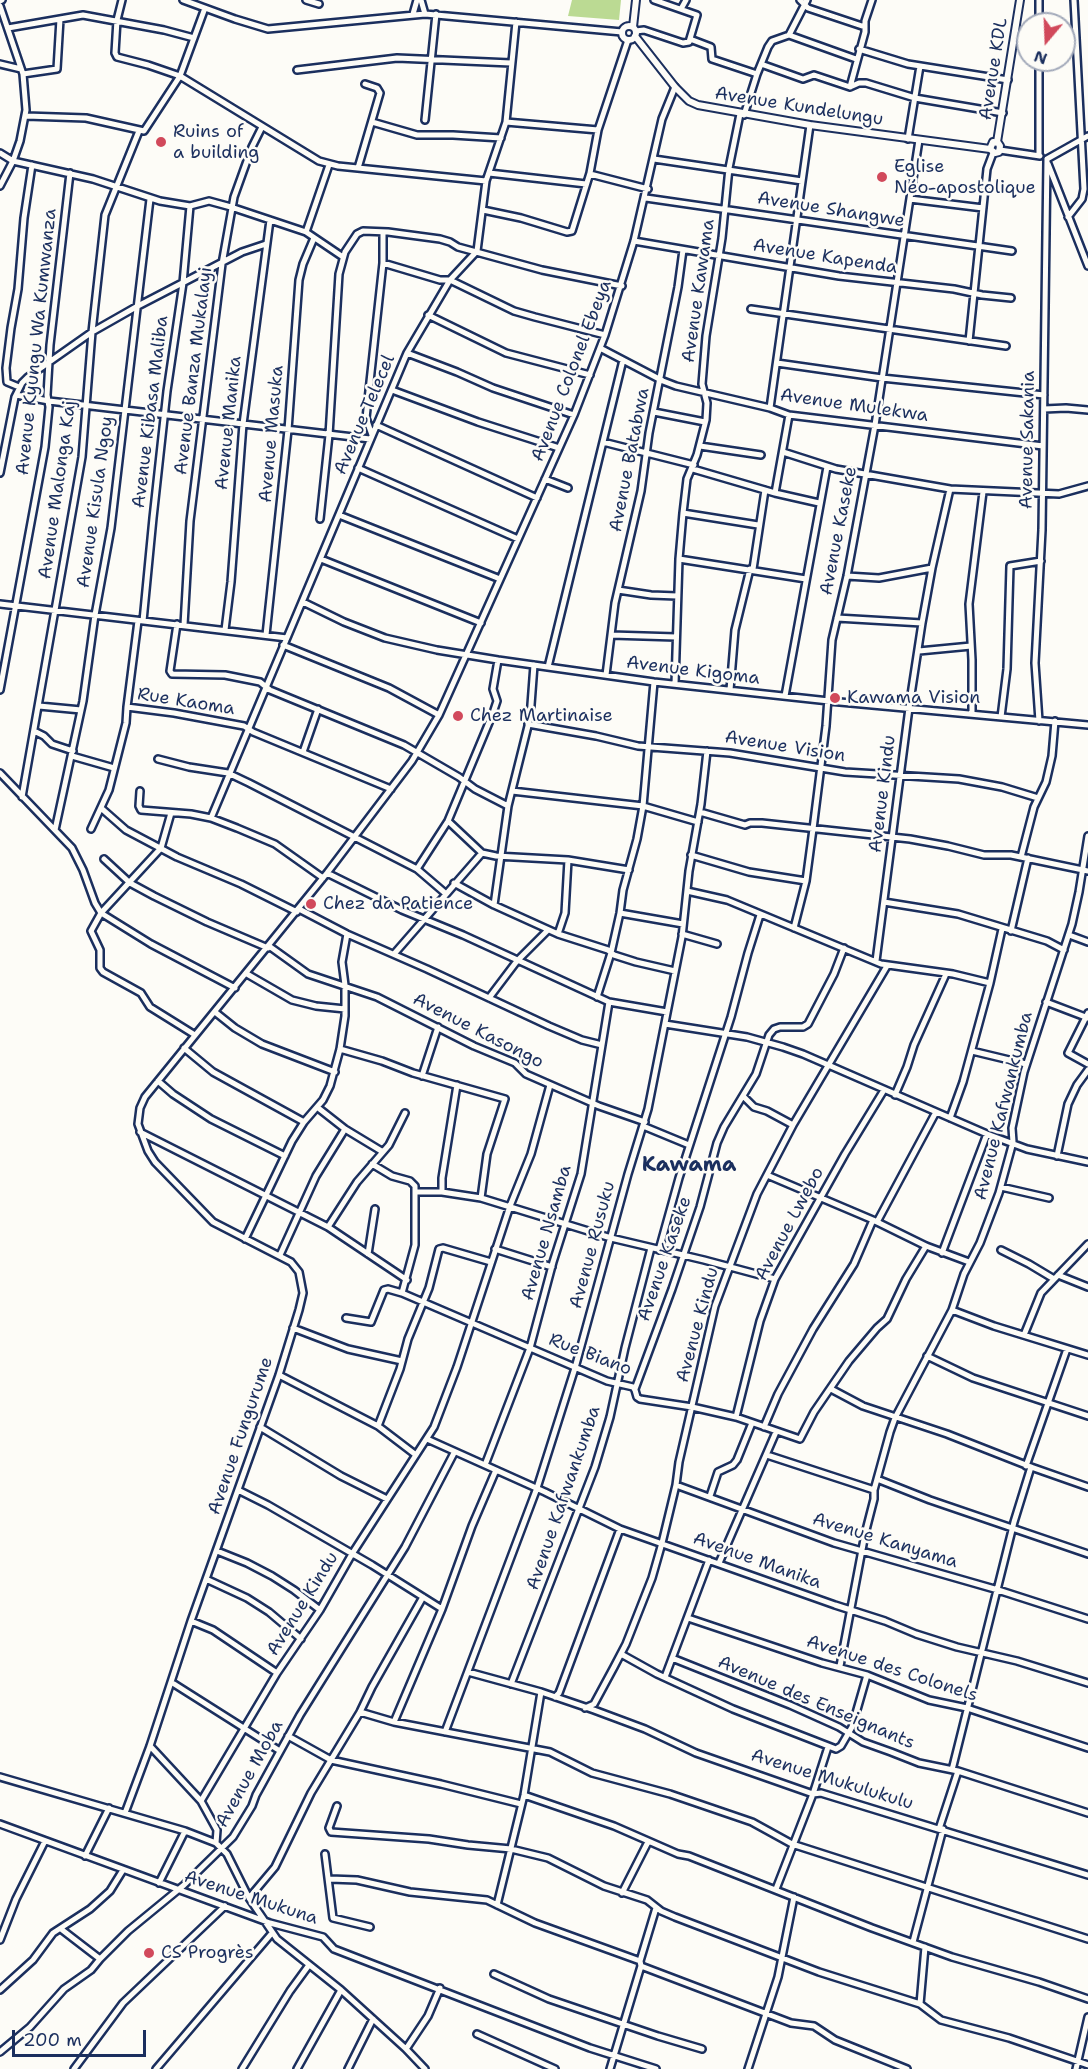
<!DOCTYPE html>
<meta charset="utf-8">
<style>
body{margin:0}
#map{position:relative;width:1088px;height:2069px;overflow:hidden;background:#fdfcf7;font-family:"Shantell Sans",sans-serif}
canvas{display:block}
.north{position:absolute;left:1016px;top:12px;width:60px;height:60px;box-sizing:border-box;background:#fdfcf7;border:2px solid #a3aaba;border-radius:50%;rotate:199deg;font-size:16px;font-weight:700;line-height:24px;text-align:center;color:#1b2f5e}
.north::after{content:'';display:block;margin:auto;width:21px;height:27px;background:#d1495b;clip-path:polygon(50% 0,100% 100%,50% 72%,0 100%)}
.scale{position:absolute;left:12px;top:2030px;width:134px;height:27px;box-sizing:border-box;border:3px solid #1b2f5e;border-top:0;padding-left:8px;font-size:18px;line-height:21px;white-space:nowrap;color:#1b2f5e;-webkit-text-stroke:4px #fdfcf7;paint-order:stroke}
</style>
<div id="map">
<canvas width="1088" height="2069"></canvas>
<div class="north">N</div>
<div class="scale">200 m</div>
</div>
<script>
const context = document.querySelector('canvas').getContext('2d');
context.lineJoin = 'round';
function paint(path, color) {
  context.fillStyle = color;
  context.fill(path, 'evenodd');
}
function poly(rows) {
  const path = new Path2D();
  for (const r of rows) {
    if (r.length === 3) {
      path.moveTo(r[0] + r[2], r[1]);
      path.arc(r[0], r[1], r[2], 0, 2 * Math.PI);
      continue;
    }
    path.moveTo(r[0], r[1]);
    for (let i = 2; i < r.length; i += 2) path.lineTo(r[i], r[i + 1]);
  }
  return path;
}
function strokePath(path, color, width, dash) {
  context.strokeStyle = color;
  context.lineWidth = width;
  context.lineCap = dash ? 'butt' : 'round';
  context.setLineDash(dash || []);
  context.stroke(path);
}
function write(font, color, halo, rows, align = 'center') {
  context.font = font + ' "Shantell Sans",sans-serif';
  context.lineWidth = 5;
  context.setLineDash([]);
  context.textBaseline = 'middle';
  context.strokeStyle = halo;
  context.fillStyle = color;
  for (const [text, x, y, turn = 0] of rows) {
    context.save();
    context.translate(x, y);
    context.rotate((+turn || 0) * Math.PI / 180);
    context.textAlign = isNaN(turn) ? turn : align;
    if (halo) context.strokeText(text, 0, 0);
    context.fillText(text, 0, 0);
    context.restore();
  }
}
paint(poly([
 [572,0,621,0,619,20,568,16]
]), '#bbda93');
const minor = poly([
 [122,0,117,20,115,53,117,57,148,65,180,76,319,161,338,166,486,181],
 [183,0,235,19,268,29,425,14,622,32],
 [306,0,319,4],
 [421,0,425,14],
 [800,0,808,8,865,27],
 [1039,0,1039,24],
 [0,1,2,0],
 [0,6,23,74,26,110,20,141,13,161,0,186],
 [681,9,686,0],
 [413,14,417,0],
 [8,28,83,15,164,30,194,38],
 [636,31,644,30,683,43,689,42,697,15,654,0],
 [789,35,856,59],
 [690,39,711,47,712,59,757,74],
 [859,49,908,64,1008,80],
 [1039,60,1039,155],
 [0,64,21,69],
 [761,64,803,79,814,75,850,87,859,83,866,83,915,98,1003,113],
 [297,70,397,58,511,63],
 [23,74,57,69,60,19],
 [850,87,865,32,865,21,872,0],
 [744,115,757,74,768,47,772,41,789,35,807,0],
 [26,116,86,118,144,131,180,76,205,8],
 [425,120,436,14],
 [372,122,417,135,453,135,501,138],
 [506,122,598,130],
 [908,139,920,66],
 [1000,150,1040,156],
 [0,153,13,161,93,179,160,201,190,206,209,201,231,207,306,232,343,257],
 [654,159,802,181],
 [1047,159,1088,136],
 [1048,164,1088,266],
 [358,168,380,93,377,88,365,84],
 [489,173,586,184],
 [590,174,648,189],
 [646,198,1012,251],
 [910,199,983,208],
 [483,210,521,218,567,232,572,231,590,173,598,130,628,40],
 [1068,217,1082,199,1084,189,1074,0],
 [306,232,329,165],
 [634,241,839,276,954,289,982,295,1011,298],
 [383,263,440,280,450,280,514,311,535,317,605,335],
 [751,309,1006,346],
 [428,315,506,353,590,375],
 [969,341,987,169,993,153],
 [600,348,663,381,676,386,770,408,789,415,1043,446],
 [407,353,457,372,493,388,574,415],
 [777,363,882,378,1044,395],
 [19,387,7,382,6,368,11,328,18,289,24,218,32,165],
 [392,390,478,422,559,448],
 [16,395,49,401,370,439],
 [770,408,810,125],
 [1044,409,1066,408,1088,410],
 [654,412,705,422],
 [376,425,537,498],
 [372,435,366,418,383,263,383,232],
 [603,442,694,465],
 [700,446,761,455],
 [783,452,836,469,950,489,1059,494,1088,486],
 [358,468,518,539],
 [693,469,775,493,819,503],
 [0,473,15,397,22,383,28,377,92,332,136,307,242,252,266,244],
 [545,479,568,488],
 [775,493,789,415],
 [683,513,758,525],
 [339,515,500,579],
 [320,519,329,435,339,274,345,252,357,234,363,231,388,232,440,239,450,242,458,247,542,270,622,286],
 [321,559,481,623],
 [679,559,806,579],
 [753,569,765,490],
 [847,576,879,578,932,568],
 [618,590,651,595,677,596],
 [303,602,344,622,385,638,437,650,498,660,654,682,829,701,1088,725],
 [0,604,287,638],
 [837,618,922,623],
 [143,621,153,518,167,391,183,283,190,206],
 [177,624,170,671,172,674,225,675,260,682,270,690,404,745,459,777,475,789,508,806],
 [184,625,190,521,222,264,234,197,252,147,262,127],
 [225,630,231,582,243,424,270,220],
 [266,635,288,430,299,280,303,264,314,238],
 [611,635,676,637],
 [283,645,389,688,439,715],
 [919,651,971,646],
 [548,667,623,360],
 [606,675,615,603,641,491,649,433,678,287,683,250],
 [675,684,679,559,683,513,687,479,697,455,706,420,707,403,702,384,706,336,722,238,729,168,740,114],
 [0,690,45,447,49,407,47,395,50,345,70,173],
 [730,690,735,630,750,569],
 [785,696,827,467],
 [39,706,81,710],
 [127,707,138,621],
 [972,714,972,660,969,604,983,492],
 [1001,717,1007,669,1010,566,1041,561],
 [1039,721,1035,663,1042,530,1047,159],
 [528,724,596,736,638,746,730,753,845,772,959,779,1002,787,1038,798],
 [34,731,44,736,52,744,73,751],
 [303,752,318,709],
 [72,756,114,768],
 [158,759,189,767,228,773,249,783,417,869,445,893],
 [0,773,72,848,83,870,95,903,101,913,151,944,235,988],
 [140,791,139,806,141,810,191,814,211,818,237,828,275,844,323,878],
 [512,791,643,806,698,822],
 [22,797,82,457,92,332,105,215,139,131],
 [101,808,126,830,177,857,241,884,297,912],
 [700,812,745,825,750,823,762,823,910,839,948,846,984,855,1011,855,1088,871],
 [171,813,161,848,101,913,91,931,100,950,100,968,103,972,141,993,150,1007,195,1035],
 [211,818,407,353,450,280,477,251,486,181,506,122,516,22],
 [448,821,482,853,496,856,568,860,629,870],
 [91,829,109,790,126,723,127,707,174,713,244,726,253,732,391,789],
 [55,830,83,701,95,615,111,528,150,199],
 [691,855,749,872,806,881],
 [1021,857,1034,807,1046,782,1052,756,1055,721],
 [104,859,130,883,154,896,207,922,268,948],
 [417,869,448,821,493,713,497,701,493,689,498,660],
 [327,873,402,910,463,935,609,1002,667,1012],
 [454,883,494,905,558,934,608,950,614,955,636,962,675,971],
 [687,891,727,900,881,964,953,974,990,983],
 [884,902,958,914,1047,941,1064,950],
 [494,905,508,806,530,718,534,665],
 [299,909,347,934,427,969,549,1026,582,1040,602,1045],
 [620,913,683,924],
 [794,928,806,881,813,829,826,726,832,640,847,576,875,425,919,140],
 [1011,931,1028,858],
 [558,934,565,913,568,860],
 [682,934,717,944],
 [1069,935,1088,942],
 [269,946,308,974,377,997,474,1046,515,1063,526,1074,599,1106,645,1122],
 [394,954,482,853],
 [876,961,909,708,922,623,932,568,950,489],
 [247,974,292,1000,316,1006,345,1009],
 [597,997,611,953,620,913,623,890,637,839,643,806,654,682],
 [489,998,517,961,548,930],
 [1046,1002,1088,1018],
 [215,1012,235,1028,262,1044,335,1072],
 [1088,1013,1068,1053,1088,1064],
 [665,1024,747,1037,783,1047,803,1054,987,1134,1027,1149,1088,1162],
 [184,1048,213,1072,304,1122],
 [340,1049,382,1061,413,1073,505,1099,487,1154,481,1198],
 [972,1051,1026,1064],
 [422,1076,438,1027],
 [158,1081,173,1094,211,1119,285,1156],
 [895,1095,907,1067,914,1045,946,974],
 [743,1096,754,1107,767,1111,793,1125],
 [317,1107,345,1129,383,1152],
 [950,1118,963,1082,990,983,1002,929],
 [643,1126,689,1145],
 [140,1132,328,1227,407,1280],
 [1057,1156,1068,1104,1077,1085,1088,1070],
 [372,1164,392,1176,410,1181,415,1186,415,1245,402,1293],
 [767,1175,873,1220,926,1246,969,1262],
 [1001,1187,1049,1198],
 [416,1192,442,1192,481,1198,611,1238,704,1260,775,1279],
 [442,1192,442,1178,457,1085],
 [877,1222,936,1112],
 [328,1227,357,1182,389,1145,405,1113],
 [245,1239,292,1141,304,1122,323,1100,330,1086,340,1049,345,1016,345,985,342,962,347,934],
 [495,1249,552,1267],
 [659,1250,679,1178,731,1017,748,953,760,915],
 [1001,1250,1029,1264,1054,1279],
 [942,1253,987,1134],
 [368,1254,375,1209],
 [280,1255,316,1176,345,1129],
 [1058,1275,1088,1287],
 [952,1310,994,1326,1088,1355],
 [346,1318,371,1322,384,1290,388,1289,402,1293,607,1381,633,1387,635,1390,637,1397,640,1399,692,1407,736,1417,800,1439,814,1412,849,1361,877,1328,887,1319,906,1279,926,1246],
 [293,1328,348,1349,402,1361],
 [1024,1335,1041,1293,1088,1244],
 [927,1356,973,1378,1088,1416],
 [279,1375,378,1426,416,1455],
 [635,1389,672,1289,700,1207,717,1143,724,1127,756,1074,769,1035,774,1029,780,1027,803,1027,808,1024,834,974,844,948],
 [831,1389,863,1406,947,1434,1031,1467,1088,1487],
 [736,1417,760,1321,775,1279,845,1154,884,1090],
 [378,1426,400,1369,408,1339,429,1288,439,1249,443,1248,491,1262],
 [260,1427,341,1476,387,1499],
 [764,1427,778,1394,813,1329,854,1264,873,1220],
 [427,1439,545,1492,620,1529,835,1605,885,1621,916,1634,957,1647,1017,1661,1088,1683],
 [767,1455,874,1490],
 [485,1465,530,1348,553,1262,581,1174,609,1002],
 [1026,1466,1067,1349],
 [877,1479,930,1500,1088,1554],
 [676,1485,834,1543,998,1590,1088,1619],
 [238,1490,268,1505,372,1565,442,1609],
 [710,1496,718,1472,733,1465,737,1460,752,1423],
 [217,1551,247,1563,272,1576,294,1590,320,1610],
 [719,1563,776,1432],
 [206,1579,247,1598,269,1612,301,1639],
 [688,1618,822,1663,867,1675,929,1700,967,1708,1088,1748],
 [191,1621,213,1630,277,1673],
 [621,1654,657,1674,733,1709,836,1749,841,1746,852,1727,867,1675],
 [672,1658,790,1705,839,1727,863,1742,891,1752,919,1763,958,1771,1088,1813],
 [840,1666,865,1534,874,1499,874,1490,890,1432,895,1418,952,1310,964,1274,980,1243,999,1193,1013,1142,1012,1128,1024,1072,1072,924,1079,892,1088,836],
 [468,1672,541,1692,594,1710,645,1729,696,1753,813,1794,821,1793,1088,1875],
 [665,1677,709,1560],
 [171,1682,280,1751],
 [511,1684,595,1467,610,1417,625,1348,651,1248],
 [555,1697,559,1693,620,1529],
 [585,1708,594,1704,614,1667,626,1644,652,1578,662,1543,676,1485,679,1462,715,1306,757,1194,793,1125,887,966],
 [360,1712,394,1722,550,1752,592,1773,670,1794,752,1822,792,1844,1088,1939],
 [394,1722,442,1609,472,1526,496,1470],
 [445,1732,537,1488,575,1368,628,1174,648,1109,682,937,689,871,701,804,707,751],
 [288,1736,331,1760,441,1784,521,1804],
 [150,1746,201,1801,217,1830,216,1843],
 [952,1770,1014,1522,1031,1467],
 [0,1777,185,1831,216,1843,227,1854,249,1898,277,1939,341,1990,406,2049,425,2069],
 [524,1795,614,1826,678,1854,689,1856,872,1928,952,1957,1039,1982,1088,1999],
 [201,1801,277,1673,320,1610,352,1554,434,1427,457,1367,510,1206,531,1154,550,1085],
 [337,1806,329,1828,331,1832,429,1839,468,1845,511,1849,548,1858,604,1886,647,1900,661,1911,675,1917,819,1972,920,2004,941,2020,1009,2038,1088,2065],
 [125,1813,150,1746,191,1621,279,1375,299,1310,303,1293,299,1272,291,1262,213,1222,155,1162,148,1151,138,1124,140,1108,145,1097,327,873,412,761,439,715,574,415,605,335,634,241,662,119,675,87],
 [0,1824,270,1923,323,1937,334,1949,590,2048,656,2069],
 [939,1829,958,1771],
 [325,1854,333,1918,370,1927],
 [85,1856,109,1808],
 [330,1879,357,1880,410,1892,487,1900,535,1923,640,1961],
 [159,1883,185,1831],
 [776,1889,813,1794,828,1747],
 [622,1893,648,1842],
 [249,1898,275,1867,311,1793,360,1712,372,1687,423,1597],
 [497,1905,524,1795,541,1692],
 [61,1929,100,1959],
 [0,1940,16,1899,45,1841],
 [913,1942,943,1829],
 [641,1966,791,2023,814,2026,835,2040,907,2069],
 [494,1974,549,1999,658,2036,702,2049],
 [0,1990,33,1960,53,1933,90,1909,110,1891,123,1870],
 [920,2004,925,1947],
 [477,2034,555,2069],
 [406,2049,428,2016,440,1988],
 [0,2052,30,2027,64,1989,91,1970,100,1959,128,1931,184,1885,233,1837,252,1806,256,1795,300,1715,405,1547,454,1453],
 [74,2069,123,2003,225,1906],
 [156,2069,272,1933],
 [242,2069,290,1991,309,1965],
 [297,2069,341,1990],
 [348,2069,373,2019],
 [610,2069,641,1966,640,1961,656,1908],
 [748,2069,778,1977,794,1897],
 [1076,2069,1088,2017]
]);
const tertiary = poly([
 [629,33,7],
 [633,27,636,0],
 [635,36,675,87,689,101,698,105,810,125,990,149,995,153,999,152,1000,146,998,143,993,142,990,149],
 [997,142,1020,0]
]);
strokePath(minor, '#1b2f5e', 10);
strokePath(tertiary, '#1b2f5e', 10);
strokePath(minor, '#fdfcf7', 5);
strokePath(tertiary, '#fdfcf7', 6);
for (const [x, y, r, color] of [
 [161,142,6,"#d1495b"],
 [882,177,6,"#d1495b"],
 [835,698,6,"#d1495b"],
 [458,716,6,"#d1495b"],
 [311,904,6,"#d1495b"],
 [149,1953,6,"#d1495b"]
]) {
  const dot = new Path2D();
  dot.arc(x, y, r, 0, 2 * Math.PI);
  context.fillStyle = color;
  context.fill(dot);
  strokePath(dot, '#fdfcf7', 2);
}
write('18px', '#1b2f5e', '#fdfcf7', [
 ["Avenue KDL",994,69,-81],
 ["Avenue Kundelungu",799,107,9],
 ["Avenue Shangwe",831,210,9],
 ["Avenue Kapenda",825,257,9],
 ["Avenue Kawama",699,291,-82],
 ["Avenue Kyungu Wa Kumwanza",37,342,-84],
 ["Avenue Banza Mukalayi",194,371,-83],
 ["Avenue Colonel Ebeya",572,371,-69],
 ["Avenue Mulekwa",854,406,8],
 ["Avenue Kibasa Maliba",151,412,-83],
 ["Avenue Telecel",365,415,-67],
 ["Avenue Manika",229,423,-84],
 ["Avenue Masuka",272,434,-85],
 ["Avenue Sakania",1028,440,-89],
 ["Avenue Batabwa",630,460,-79],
 ["Avenue Malonga Kaj",58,490,-82],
 ["Avenue Kisula Ngoy",96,502,-82],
 ["Avenue Kaseke",839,531,-79],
 ["Avenue Kigoma",693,671,7],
 ["Rue Kaoma",186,702,9],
 ["Avenue Vision",785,747,9],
 ["Avenue Kindu",883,794,-83],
 ["Avenue Kasongo",478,1031,27],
 ["Avenue Kafwankumba",1004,1106,-76],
 ["Avenue Lwebo",790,1224,-62],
 ["Avenue Nsamba",547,1233,-74],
 ["Avenue Rusuku",593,1245,-75],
 ["Avenue Kaseke",665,1259,-71],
 ["Avenue Kindu",698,1325,-75],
 ["Rue Biano",590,1355,21],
 ["Avenue Fungurume",241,1436,-71],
 ["Avenue Kafwankumba",564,1498,-71],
 ["Avenue Kanyama",885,1541,17],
 ["Avenue Manika",757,1561,20],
 ["Avenue Kindu",303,1604,-58],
 ["Avenue des Colonels",892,1669,18],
 ["Avenue des Enseignants",816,1703,23],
 ["Avenue Moba",250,1774,-61],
 ["Avenue Mukulukulu",832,1780,17],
 ["Avenue Mukuna",251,1898,18]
]);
write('18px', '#1b2f5e', '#fdfcf7', [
 ["Ruins of",173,132],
 ["a building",173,153],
 ["Eglise",894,167],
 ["Néo-apostolique",894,188],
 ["Kawama Vision",847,698],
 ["Chez Martinaise",470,716],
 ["Chez da Patience",323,904],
 ["CS Progrès",161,1953]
], 'left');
write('bold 21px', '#1b2f5e', '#fdfcf7', [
 ["Kawama",689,1166]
]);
</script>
